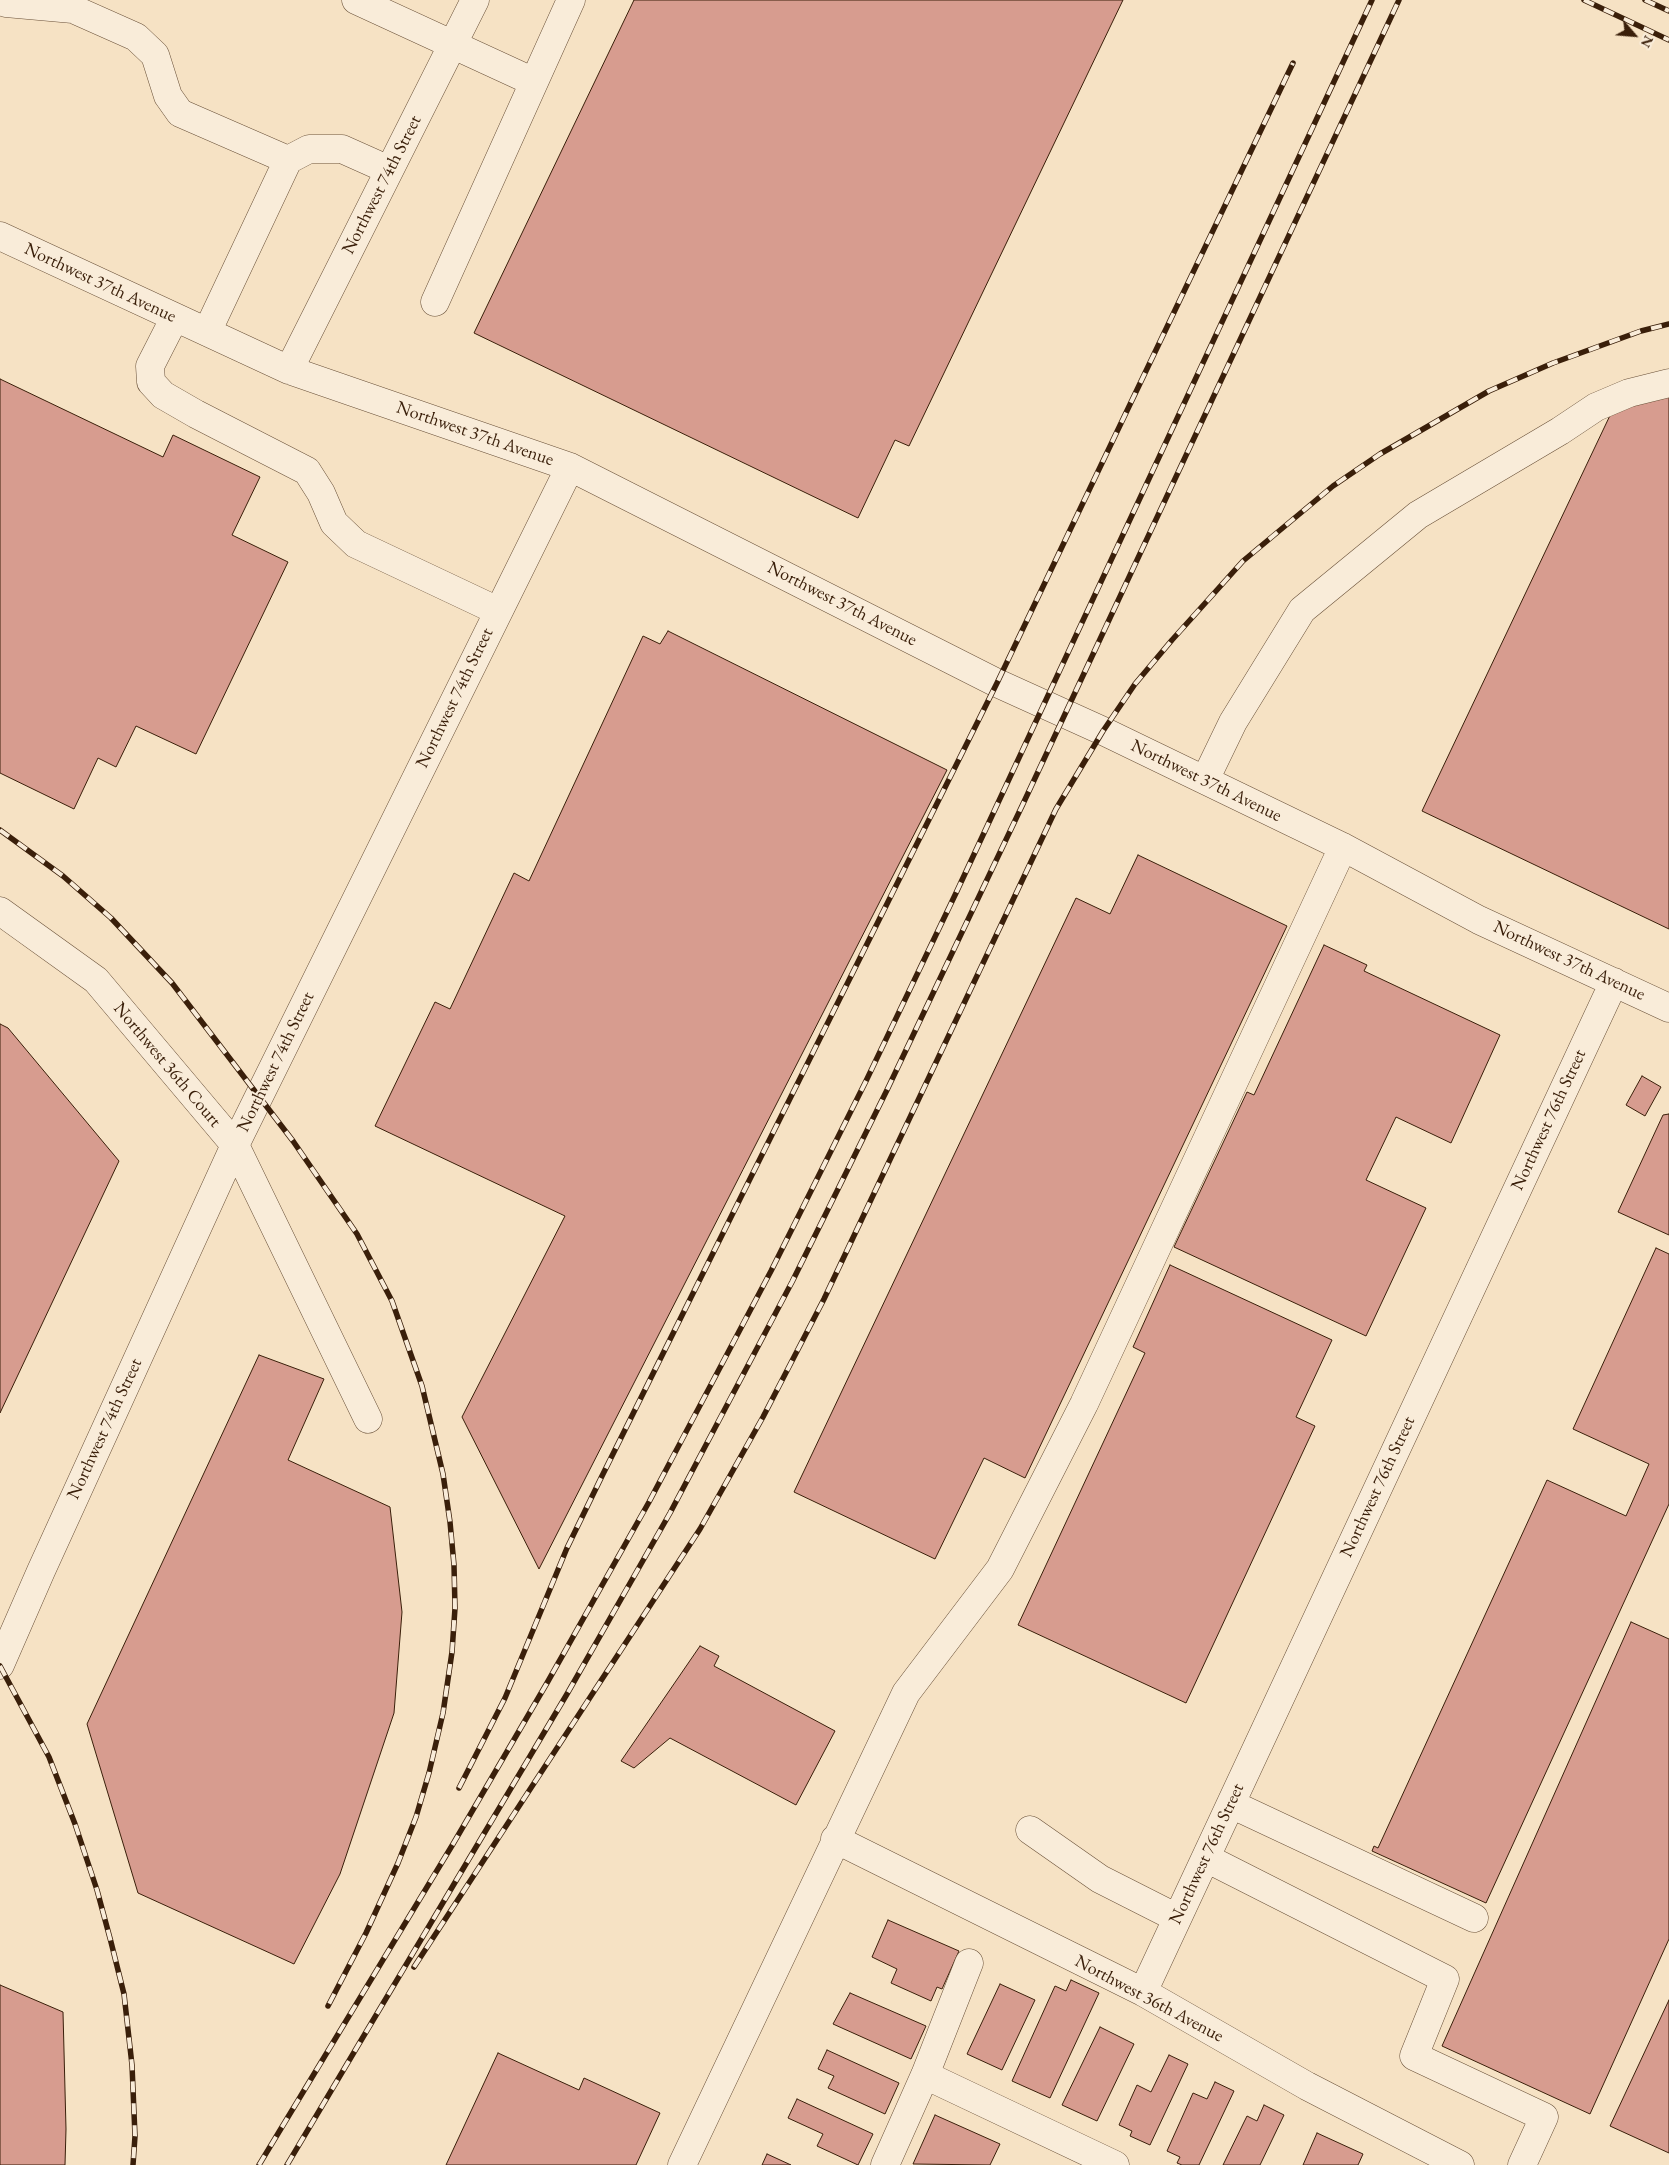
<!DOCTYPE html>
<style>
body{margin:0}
#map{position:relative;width:1669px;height:2165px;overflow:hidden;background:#f6e2c4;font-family:"EB Garamond",serif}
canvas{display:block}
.north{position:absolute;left:1609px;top:10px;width:50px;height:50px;-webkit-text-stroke:4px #f9ecd9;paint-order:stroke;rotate:117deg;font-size:14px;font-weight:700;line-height:20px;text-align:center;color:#3a1f0a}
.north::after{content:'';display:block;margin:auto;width:18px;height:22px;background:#3a1f0a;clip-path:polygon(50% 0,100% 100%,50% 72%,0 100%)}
</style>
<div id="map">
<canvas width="1669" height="2165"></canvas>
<div class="north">N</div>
</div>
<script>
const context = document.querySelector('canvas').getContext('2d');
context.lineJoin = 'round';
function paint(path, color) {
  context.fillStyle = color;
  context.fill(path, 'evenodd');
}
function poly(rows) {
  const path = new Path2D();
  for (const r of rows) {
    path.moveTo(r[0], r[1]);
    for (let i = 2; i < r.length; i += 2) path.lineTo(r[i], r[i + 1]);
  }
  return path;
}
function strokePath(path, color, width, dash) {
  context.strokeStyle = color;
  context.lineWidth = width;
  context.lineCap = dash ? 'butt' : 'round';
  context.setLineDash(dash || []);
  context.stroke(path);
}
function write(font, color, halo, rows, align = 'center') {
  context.font = font + ' "EB Garamond",serif';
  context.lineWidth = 4;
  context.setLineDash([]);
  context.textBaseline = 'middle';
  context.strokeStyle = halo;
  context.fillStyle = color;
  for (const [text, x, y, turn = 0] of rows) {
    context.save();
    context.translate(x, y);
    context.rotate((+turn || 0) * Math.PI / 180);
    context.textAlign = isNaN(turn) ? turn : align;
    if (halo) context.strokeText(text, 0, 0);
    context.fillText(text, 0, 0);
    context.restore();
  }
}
const building = poly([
 [634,0,1123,0,909,446,895,440,858,518,474,333,634,0],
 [0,379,163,457,173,435,260,477,232,535,288,562,196,754,136,726,116,767,98,758,74,809,0,773,0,379],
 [1669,395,1669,929,1422,811,1614,407,1669,395],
 [668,631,947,770,539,1569,462,1417,565,1216,375,1126,435,1002,450,1009,514,873,529,881,643,636,660,644,668,631],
 [1138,855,1287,926,1025,1478,984,1458,935,1559,794,1492,1076,898,1110,914,1138,855],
 [1324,945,1367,965,1364,971,1500,1035,1451,1143,1396,1117,1366,1180,1426,1208,1366,1336,1174,1247,1247,1092,1254,1095,1324,945],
 [0,1024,8,1028,119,1161,0,1413,0,1024],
 [1642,1076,1661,1087,1645,1116,1626,1105,1642,1076],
 [1669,1114,1669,1235,1618,1212,1663,1115,1669,1114],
 [1656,1248,1669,1254,1669,1504,1486,1903,1372,1851,1374,1846,1378,1848,1547,1480,1626,1516,1649,1464,1573,1429,1656,1248],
 [1170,1265,1332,1340,1296,1417,1315,1426,1186,1703,1018,1625,1145,1353,1133,1347,1170,1265],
 [259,1355,324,1379,288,1460,390,1507,402,1612,394,1713,340,1874,294,1964,138,1893,87,1724,259,1355],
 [1631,1622,1669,1639,1669,1939,1590,2114,1442,2046,1631,1622],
 [700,1646,719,1656,714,1666,835,1731,796,1805,670,1738,634,1768,621,1761,700,1646],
 [888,1920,959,1951,942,1989,937,1987,931,2001,891,1983,897,1969,872,1957,888,1920],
 [1071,1980,1099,1993,1050,2098,1012,2081,1055,1986,1066,1991,1071,1980],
 [1000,1984,1035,2000,1002,2070,967,2054,1000,1984],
 [0,1985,63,2012,66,2129,65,2165,0,2165,0,1985],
 [850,1993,926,2026,911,2059,833,2024,850,1993],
 [1669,2000,1669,2153,1610,2126,1669,2000],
 [1100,2027,1134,2044,1097,2121,1062,2105,1100,2027],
 [827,2050,899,2083,885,2114,828,2088,834,2076,818,2069,827,2050],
 [498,2053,579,2090,584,2078,660,2113,636,2165,446,2165,498,2053],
 [1169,2055,1188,2064,1150,2145,1130,2136,1132,2131,1119,2125,1137,2085,1151,2092,1169,2055],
 [1215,2082,1234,2091,1199,2165,1182,2165,1177,2163,1180,2157,1167,2151,1193,2093,1207,2099,1215,2082],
 [797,2099,873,2134,858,2165,817,2146,823,2134,788,2118,797,2099],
 [1264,2105,1284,2115,1260,2165,1223,2165,1247,2116,1257,2121,1264,2105],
 [935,2115,1000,2144,990,2165,913,2164,935,2115],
 [1317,2133,1363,2154,1358,2165,1303,2165,1317,2133],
 [767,2154,791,2165,762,2165,767,2154]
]);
paint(building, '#d79c8f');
strokePath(building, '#3a1f0a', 1);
const minor = poly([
 [0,0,6,3,73,9,136,37,155,55,168,96,180,113,288,160],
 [356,0,534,82],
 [0,236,289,370,570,467,997,683,1103,731,1343,847,1479,920,1669,1008],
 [435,302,571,0],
 [175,317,150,366,151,382,163,395,196,414,307,471,321,493,334,523,356,544,498,611],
 [207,332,288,160,309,149,342,149,389,170],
 [289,370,475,0],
 [1205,780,1233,722,1302,610,1418,515,1560,431,1596,407,1629,393,1669,383],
 [0,911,96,980,235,1145,368,1419],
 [0,1665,41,1571,235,1145,570,467],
 [1231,1804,1474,1918],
 [1030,1830,1100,1879,1177,1918],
 [835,1839,1143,1992,1307,2086,1460,2165],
 [1206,1858,1445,1979,1414,2056,1544,2117,1522,2165],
 [1143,1992,1614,982],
 [925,2075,1115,2165],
 [682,2165,906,1693,1000,1569,1084,1404,1343,847],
 [885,2165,925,2075,969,1963]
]);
strokePath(minor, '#695038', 29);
strokePath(minor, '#f9ecd9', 28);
const rail = poly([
 [1584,0,1669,40],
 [1645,0,1669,11],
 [0,830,63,876,111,918,172,983,293,1141,357,1234,392,1301,422,1386,443,1474,450,1522,454,1565,455,1608,452,1652,443,1713,429,1773,416,1817,398,1863,366,1933,328,2006],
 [0,1666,49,1757,75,1824,97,1890,111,1942,124,1994,132,2065,135,2136,133,2165],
 [459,1788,505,1698,567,1548,602,1476,997,683,1293,63],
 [414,1967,700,1529,763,1417,824,1299,1056,809,1103,731,1135,684,1172,640,1243,561,1333,486,1380,454,1489,391,1553,363,1641,331,1669,324],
 [259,2165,453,1844,547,1683,649,1502,771,1271,866,1081,956,893,1372,0],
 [287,2165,567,1694,670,1513,792,1282,887,1090,1022,806,1399,0]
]);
strokePath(rail, '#3a1f0a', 5.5);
strokePath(rail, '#f9ecd9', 4, [11]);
write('18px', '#3a1f0a', '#f9ecd9', [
 ["Northwest 74th Street",382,185,-63],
 ["Northwest 37th Avenue",100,283,25],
 ["Northwest 37th Avenue",475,434,19],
 ["Northwest 37th Avenue",842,604,27],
 ["Northwest 74th Street",455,698,-64],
 ["Northwest 37th Avenue",1206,781,26],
 ["Northwest 37th Avenue",1569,961,25],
 ["Northwest 74th Street",276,1062,-64],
 ["Northwest 36th Court",167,1065,50],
 ["Northwest 76th Street",1549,1120,-65],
 ["Northwest 74th Street",105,1429,-65],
 ["Northwest 76th Street",1378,1487,-65],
 ["Northwest 76th Street",1207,1854,-65],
 ["Northwest 36th Avenue",1149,1999,28]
]);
</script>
